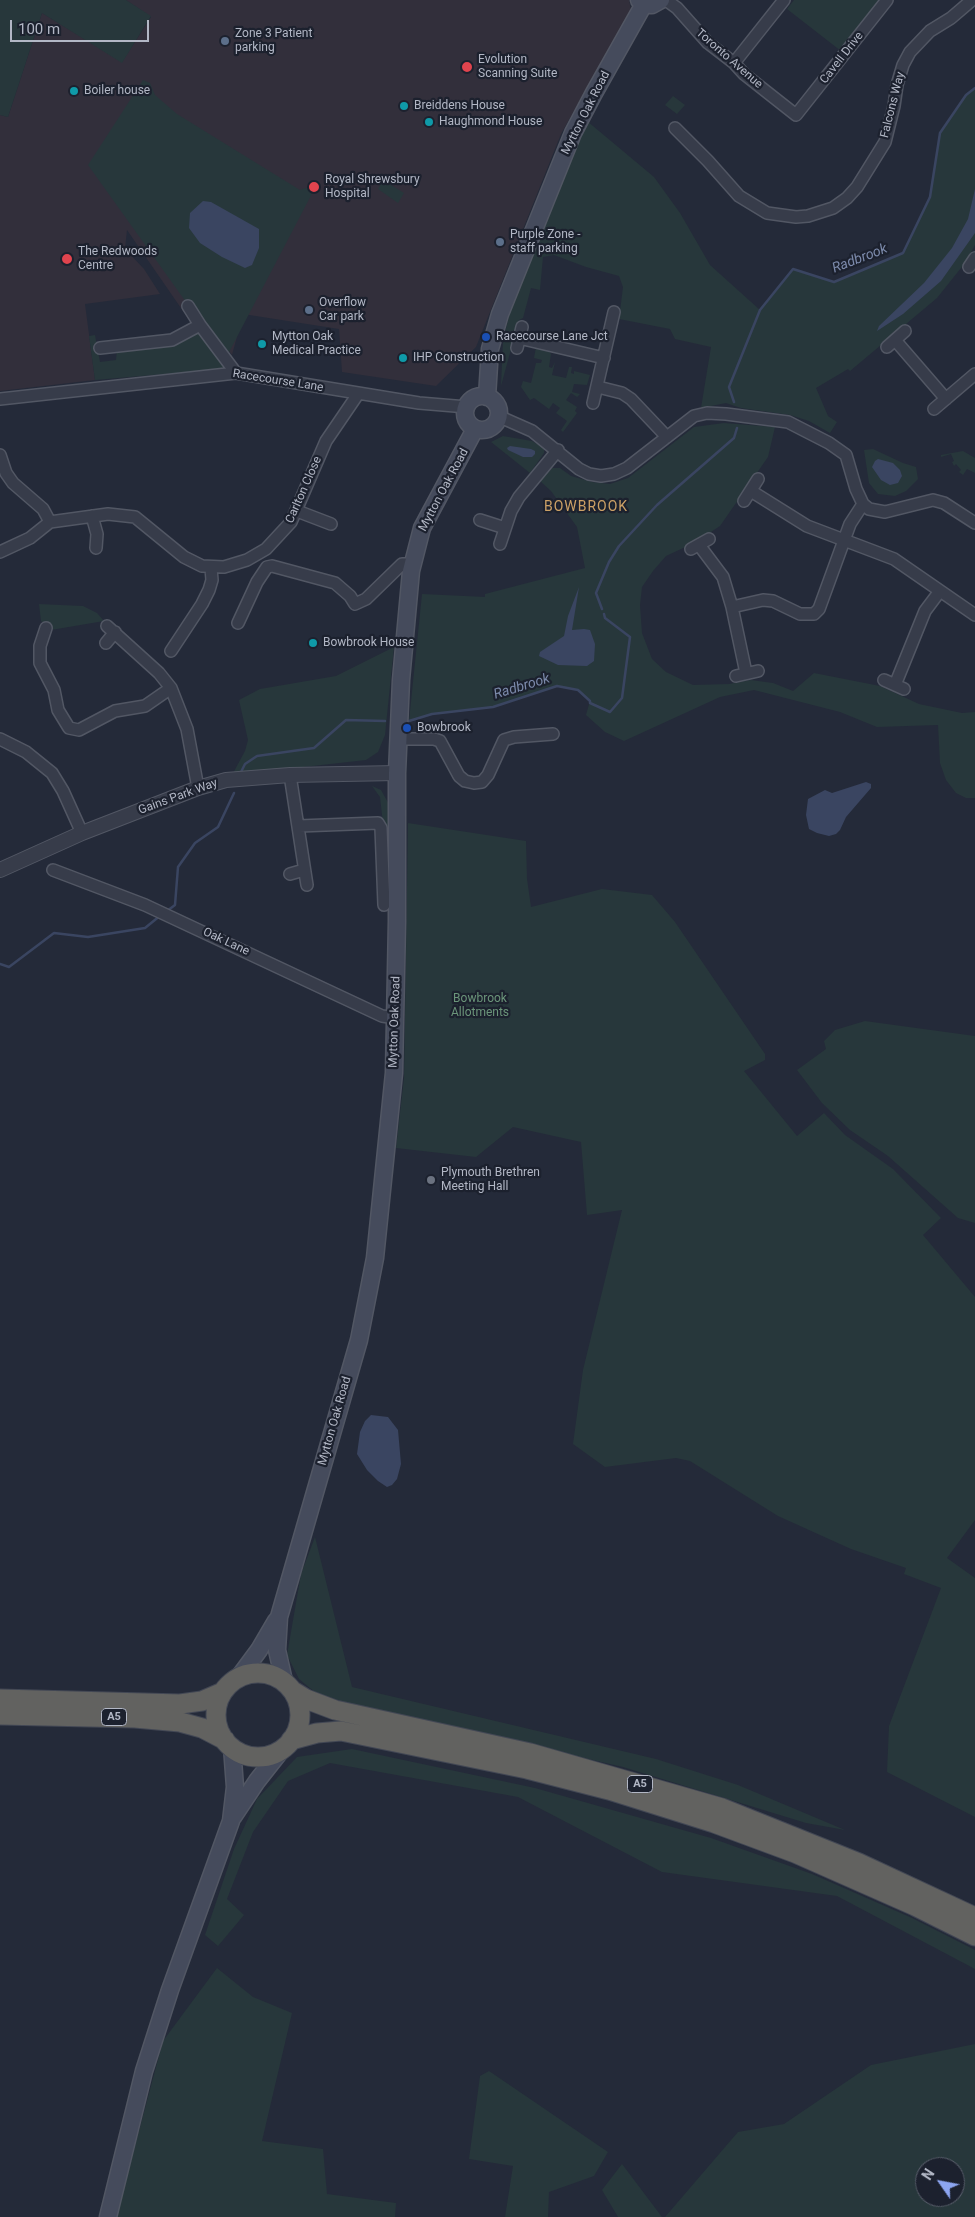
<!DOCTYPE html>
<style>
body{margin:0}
#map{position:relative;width:975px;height:2217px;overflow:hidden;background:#242a39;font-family:Roboto,sans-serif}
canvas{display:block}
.north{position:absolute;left:915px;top:2157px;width:50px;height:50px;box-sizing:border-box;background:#1c212e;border:1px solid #585d6a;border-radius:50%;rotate:303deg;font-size:14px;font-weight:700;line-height:20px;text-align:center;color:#b2b7c5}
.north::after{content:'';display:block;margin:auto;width:18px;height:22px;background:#8ca5f0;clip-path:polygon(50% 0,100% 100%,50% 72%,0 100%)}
.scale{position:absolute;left:10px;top:20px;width:139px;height:22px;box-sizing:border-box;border:2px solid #b2b7c5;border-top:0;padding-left:6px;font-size:15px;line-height:18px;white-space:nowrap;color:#b2b7c5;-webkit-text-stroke:4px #1c212e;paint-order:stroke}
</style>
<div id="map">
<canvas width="975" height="2217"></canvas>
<div class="north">N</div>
<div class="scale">100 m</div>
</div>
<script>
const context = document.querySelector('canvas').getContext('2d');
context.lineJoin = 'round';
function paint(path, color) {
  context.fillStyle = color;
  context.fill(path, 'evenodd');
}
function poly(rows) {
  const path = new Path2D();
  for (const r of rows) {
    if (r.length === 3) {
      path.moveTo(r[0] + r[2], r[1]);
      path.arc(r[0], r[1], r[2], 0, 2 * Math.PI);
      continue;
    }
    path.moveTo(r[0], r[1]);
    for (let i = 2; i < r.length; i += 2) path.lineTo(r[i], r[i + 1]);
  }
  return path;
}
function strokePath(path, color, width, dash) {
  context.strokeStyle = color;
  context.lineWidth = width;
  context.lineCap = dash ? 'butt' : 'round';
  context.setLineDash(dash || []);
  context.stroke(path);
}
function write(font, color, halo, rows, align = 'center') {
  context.font = font + ' Roboto,sans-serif';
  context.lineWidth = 4.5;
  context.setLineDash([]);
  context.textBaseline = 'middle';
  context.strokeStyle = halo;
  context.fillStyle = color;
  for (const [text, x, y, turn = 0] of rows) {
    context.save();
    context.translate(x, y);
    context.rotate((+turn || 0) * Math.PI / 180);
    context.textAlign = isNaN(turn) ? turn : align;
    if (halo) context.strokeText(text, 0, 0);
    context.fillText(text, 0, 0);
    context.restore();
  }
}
paint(poly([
 [126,0,629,0,631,10,561,134,476,347,436,386,342,372,339,329,243,314,232,355,196,305,183,311,127,230,125,249,144,269,160,294,85,304,95,380,0,391,0,115,8,117,42,13,122,62,151,17]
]), '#322f3b');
paint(poly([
 [0,0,126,0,151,16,122,63,42,13,8,117,0,115],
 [794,0,878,0,880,1,841,51,787,9],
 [143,80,150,83,155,95,177,114,300,190,317,184,226,358,88,165],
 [975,88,975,245,965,263,937,298,850,371,848,369,816,388,828,416,837,422,830,433,809,421,790,415,741,408,726,403,701,408,711,347,675,339,670,329,619,319,623,287,619,276,586,267,554,255,543,257,540,290,531,288,523,318,519,320,501,386,503,341,511,308,587,121,654,177,680,213,710,265,760,310,793,269,834,282,903,253,930,197,940,133,966,95],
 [673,96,685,105,677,114,665,105],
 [383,180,404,193,398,203,378,189],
 [195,334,202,334,226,364,223,369,95,380,89,336,95,335,100,362,116,360,117,350,173,345],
 [536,347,548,350,551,354,549,367,552,368,555,362,552,375,566,378,569,367,572,367,571,373,574,374,574,371,590,375,587,385,574,384,572,392,580,394,577,397,571,393,566,400,577,407,575,411,577,413,563,432,561,430,567,421,556,413,560,408,553,403,549,409,534,398,530,400,521,387,523,381,531,383,536,363,541,363,542,360,534,358],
 [724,423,775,427,768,457,720,526,694,543,666,556,653,571,642,587,640,605,642,633,652,659,666,672,693,685,729,684,751,680,773,683,793,691,814,673,880,686,919,704,962,713,975,712,975,798,966,798,956,793,946,780,940,763,938,725,877,727,840,712,754,690,720,697,624,741,605,732,586,715,590,701,578,690,557,686,493,707,432,714,409,721,422,594,485,597,485,594,585,568,577,527,551,491,540,481,552,468,560,468,571,476,592,482,610,484,628,478,694,427],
 [503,436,532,441,544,448,544,453,530,473,491,442],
 [873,449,903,463,916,467,918,479,906,491,895,496,878,494,869,483,864,450],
 [963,451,975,458,975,473,967,469,963,475,959,472,961,470,956,464,954,466,952,462,954,461,951,454,941,457,941,455],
 [39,604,83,606,97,613,104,621,51,630,41,621],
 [394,647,385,735,378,752,366,760,232,775,245,751,248,740,239,700,260,689,336,676],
 [372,786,381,790,390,806,390,886,380,797],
 [408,823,526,841,527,879,531,907,602,889,652,895,675,922,765,1054,765,1060,744,1071,797,1136,824,1113,845,1135,893,1169,941,1218,923,1235,975,1297,975,1520,947,1558,975,1578,975,1817,887,1772,889,1726,941,1588,904,1574,906,1568,851,1549,778,1516,690,1461,676,1458,605,1467,573,1444,583,1370,622,1210,587,1215,581,1142,513,1127,476,1157,396,1148,404,1078],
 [865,1021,975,1036,975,1223,958,1218,888,1156,850,1130,822,1103,797,1070,826,1049,824,1041,835,1030],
 [315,1537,352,1687,656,1759,738,1785,845,1830,806,1823,623,1767,355,1706,316,1693,299,1679,287,1655,301,1574],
 [352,1749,535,1788,711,1838,812,1874,912,1918,975,1950,975,1969,837,1896,662,1872,518,1797,330,1763,288,1781,253,1832,227,1899,244,1915,218,1946,205,1935,234,1849,257,1799,297,1757],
 [217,1968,253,1997,292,2013,262,2141,323,2149,327,2194,396,2203,395,2217,116,2217,163,2041],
 [975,2044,975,2217,665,2217,738,2132,784,2124,871,2065],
 [925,2167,955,2167,955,2197,925,2197],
 [489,2071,608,2152,594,2176,549,2192,548,2217,505,2217,513,2166,469,2159,480,2076],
 [622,2164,662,2217,618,2217,602,2190]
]), '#27373b');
paint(poly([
 [975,189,975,233,941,281,903,314,877,331,879,326,924,283,952,248,968,219],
 [203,201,211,202,259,229,259,248,252,265,245,268,222,257,200,243,189,228,190,213],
 [510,446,531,449,535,451,535,454,532,457,523,457,508,450,507,448],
 [878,459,893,463,900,470,902,476,898,483,890,485,881,480,872,467,875,461],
 [579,587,572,630,584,629,590,630,595,644,594,661,587,666,558,665,539,656,540,652,564,636,568,616],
 [866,782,871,784,871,788,846,817,840,830,836,834,829,836,817,833,809,829,806,815,808,799,825,790,832,793],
 [371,1415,388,1417,398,1430,401,1464,397,1479,392,1485,387,1487,378,1481,367,1470,357,1454,360,1432,365,1421]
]), '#3a4561');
strokePath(poly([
 [734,402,729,387,760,310,793,269,834,282,903,253,930,197,940,133,966,95,975,88],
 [602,609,596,593,609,562,619,546,657,505,734,438,737,428],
 [409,721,432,714,493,707,557,686,578,690,590,701,590,703,610,712,622,698,630,637,605,618,604,614],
 [241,772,245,764,257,756,314,748,346,720,385,721],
 [167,911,175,905,178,867,195,843,218,827,234,793],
 [0,964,9,967,54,933,88,937,145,928,161,915]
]), '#3a4561', 2.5);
const minor = poly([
 [666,0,677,8,708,43,734,63,744,74,796,115,887,0],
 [734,63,784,0],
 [675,128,708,161,739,196,767,213,796,217,808,216,833,208,847,198,857,187,885,142,894,106,897,85,903,65,910,52,930,31,951,18,972,0],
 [969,267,975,258],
 [188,306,200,325,236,373],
 [519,338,604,358],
 [895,340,946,399],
 [887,347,905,331],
 [100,348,172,340,200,325],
 [517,348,522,327],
 [598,387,622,393,631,399,667,437],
 [0,399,236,373,419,403,467,407],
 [593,403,614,312],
 [934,409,975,374],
 [498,416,532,431,579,469,589,474,601,476,614,474,627,468,694,416,707,413,726,414,788,422,829,443,846,455,856,489,863,504,869,509,885,512,933,500,944,503,975,523],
 [0,455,6,473,13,483,43,509,50,522],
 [751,491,807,526,894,559,975,615],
 [744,501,758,479],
 [297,511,331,524],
 [92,516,97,534,96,548],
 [480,520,505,528],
 [500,544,511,511,519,497,558,450],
 [699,545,723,577,732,607,746,673],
 [691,549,709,539],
 [0,552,30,538,50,522,108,514,135,517,184,557,202,566,224,567,247,560,266,549,291,522,326,441,358,394],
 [732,607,763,600,773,601,800,614,814,614,819,609,850,524,863,504],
 [238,623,257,582,267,567,272,566,335,583,350,596,355,604,366,599,402,564,413,564],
 [107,626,159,673,171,688,187,729,198,788],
 [46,628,40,646,40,663,54,690,58,710,69,728,79,730,115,711,145,706,171,688],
 [106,643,115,632],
 [171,651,202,604,209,590,212,580,211,568],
 [736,676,758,671],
 [884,680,904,689],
 [895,685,925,611,940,591],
 [0,739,26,752,52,773,63,791,82,833],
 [399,739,434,739,440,741,459,776,465,781,474,783,482,782,488,775,504,740,514,737,553,734],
 [290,775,307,885],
 [299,826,378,823,381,828,384,905],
 [53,870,145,905,382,1016,396,1018],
 [290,874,304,870]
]);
const tertiary = poly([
 [0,870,82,833,198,788,226,780,290,775,397,773]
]);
const secondary = poly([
 [639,0,644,4,652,5,661,0],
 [482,413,17],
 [487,397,490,349,500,314,573,133,594,93,644,4],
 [239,1677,259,1650,276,1621],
 [284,1681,277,1650,279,1617,359,1340,375,1258,394,1073,397,921,397,773,401,680,411,571,422,528,475,429],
 [233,1817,257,1781,283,1748],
 [108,2217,144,2071,170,1990,231,1821,235,1787,232,1747]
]);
const trunk = poly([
 [258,1715,42],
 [293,1691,306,1699,335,1710,530,1753,722,1808,859,1863,975,1917],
 [0,1699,180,1704,202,1701,223,1692],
 [0,1715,135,1718,180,1722,202,1728,225,1740],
 [291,1740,317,1733,341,1731,527,1769,609,1790,714,1823,795,1853,915,1906,975,1936]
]);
strokePath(minor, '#525764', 14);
strokePath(tertiary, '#525764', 16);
strokePath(secondary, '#525764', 19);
strokePath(trunk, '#424754', 21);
strokePath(minor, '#373c4a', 11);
strokePath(tertiary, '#373c4a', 14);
strokePath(secondary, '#454b5c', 16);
strokePath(trunk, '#626260', 19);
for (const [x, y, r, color] of [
 [225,41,5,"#5c6f8a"],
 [467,67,6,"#e0444e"],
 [74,91,5,"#0f9aa8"],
 [404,106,5,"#0f9aa8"],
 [429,122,5,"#0f9aa8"],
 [314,187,6,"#e0444e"],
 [500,242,5,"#5c6f8a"],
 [67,259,6,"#e0444e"],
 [309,310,5,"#5c6f8a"],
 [486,337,5,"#1a4fb4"],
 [262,344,5,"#0f9aa8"],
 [403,358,5,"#0f9aa8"],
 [313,643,5,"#0f9aa8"],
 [407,728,5,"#1a4fb4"],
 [431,1180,5,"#6b7280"]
]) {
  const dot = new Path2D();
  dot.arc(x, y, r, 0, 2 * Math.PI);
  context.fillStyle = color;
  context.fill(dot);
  strokePath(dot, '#1c212e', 2);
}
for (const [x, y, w] of [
 [114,1717,25],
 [640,1784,25]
]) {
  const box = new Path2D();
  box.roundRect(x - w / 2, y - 8.5, w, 17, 4);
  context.fillStyle = '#1c212e';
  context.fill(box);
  strokePath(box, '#b2b7c5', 1);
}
write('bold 11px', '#b2b7c5', null, [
 ["A5",114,1717],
 ["A5",640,1784]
]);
write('12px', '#b2b7c5', '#1c212e', [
 ["Zone 3 Patient",235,34],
 ["parking",235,48],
 ["Evolution",478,60],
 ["Scanning Suite",478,74],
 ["Boiler house",84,91],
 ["Breiddens House",414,106],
 ["Haughmond House",439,122],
 ["Royal Shrewsbury",325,180],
 ["Hospital",325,194],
 ["Purple Zone -",510,235],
 ["staff parking",510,249],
 ["The Redwoods",78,252],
 ["Centre",78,266],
 ["Overflow",319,303],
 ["Car park",319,317],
 ["Mytton Oak",272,337],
 ["Medical Practice",272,351],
 ["Racecourse Lane Jct",496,337],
 ["IHP Construction",413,358],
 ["Bowbrook House",323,643],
 ["Bowbrook",417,728],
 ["Plymouth Brethren",441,1173],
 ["Meeting Hall",441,1187]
], 'left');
write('12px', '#b2b7c5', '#1c212e', [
 ["Cavell Drive",842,58,-52],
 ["Toronto Avenue",729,59,41],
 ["Falcons Way",893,105,-76],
 ["Mytton Oak Road",586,113,-63],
 ["Racecourse Lane",278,381,9],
 ["Carlton Close",304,490,-66],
 ["Mytton Oak Road",444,490,-62],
 ["Gains Park Way",178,797,-20],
 ["Oak Lane",226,942,25],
 ["Mytton Oak Road",395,1022,-88],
 ["Mytton Oak Road",335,1421,-74]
]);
write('12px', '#6b957a', '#1c212e', [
 ["Bowbrook",480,999],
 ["Allotments",480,1013]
]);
write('italic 14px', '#7c8aab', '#1c212e', [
 ["Radbrook",860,259,-21],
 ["Radbrook",522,687,-17]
]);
context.letterSpacing = '1px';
write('14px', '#cca166', '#1c212e', [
 ["BOWBROOK",586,507]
]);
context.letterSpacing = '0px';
</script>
